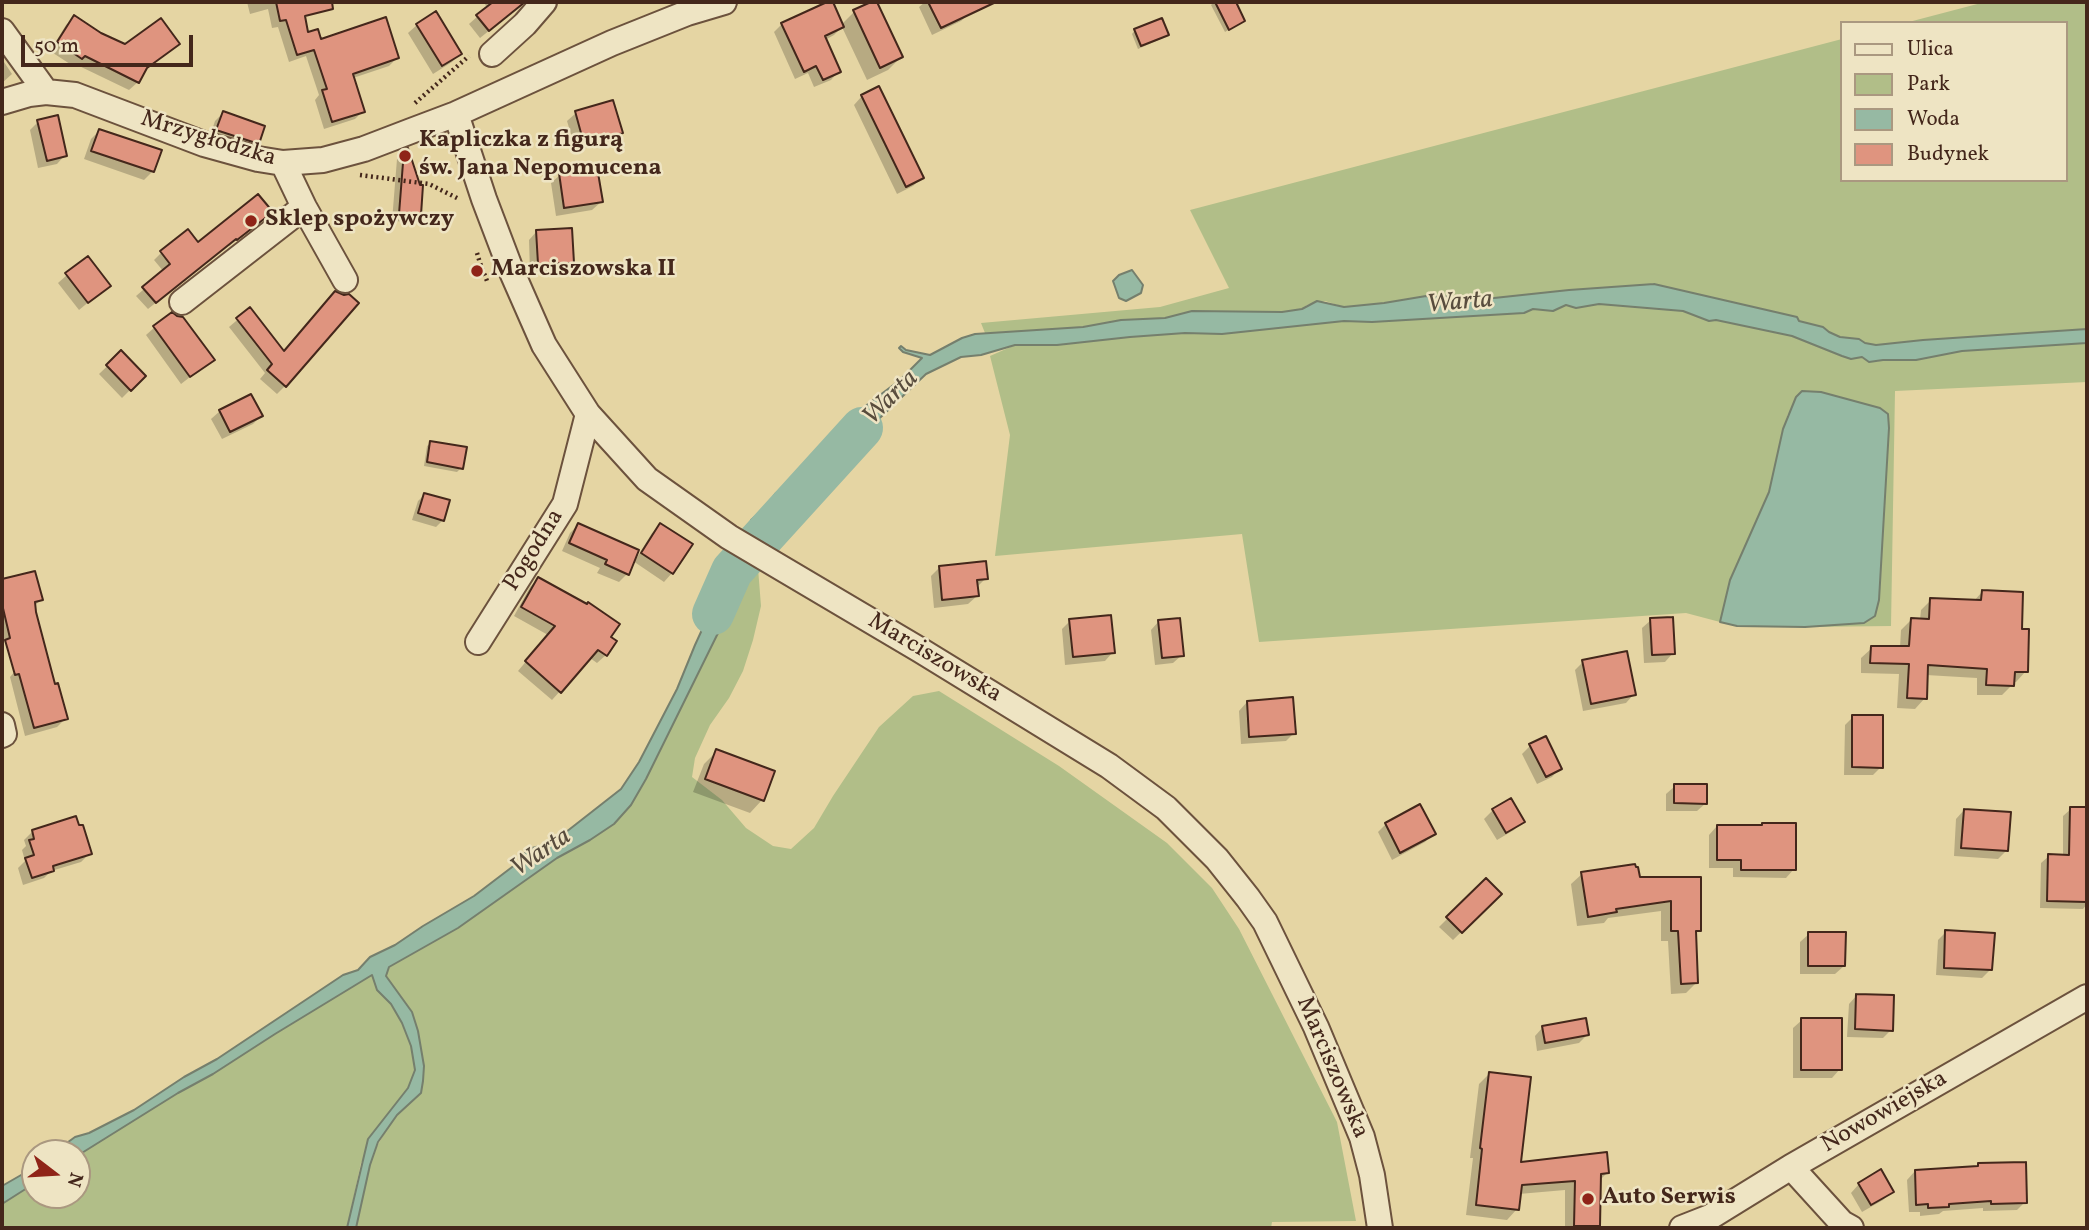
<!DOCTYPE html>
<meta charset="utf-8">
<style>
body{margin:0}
#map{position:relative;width:2089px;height:1230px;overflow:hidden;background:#e5d5a3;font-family:Vollkorn,serif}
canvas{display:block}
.frame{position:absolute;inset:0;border:4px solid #44271b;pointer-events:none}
.legend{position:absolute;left:1840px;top:21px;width:228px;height:161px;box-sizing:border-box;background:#eee4c3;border:2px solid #aa9880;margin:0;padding:9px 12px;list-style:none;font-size:21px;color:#44271b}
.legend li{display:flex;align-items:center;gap:14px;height:35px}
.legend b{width:35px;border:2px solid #aa9880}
.north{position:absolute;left:21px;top:1139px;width:70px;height:70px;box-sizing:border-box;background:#eee4c3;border:2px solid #aa9880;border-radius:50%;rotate:107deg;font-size:19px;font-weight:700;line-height:28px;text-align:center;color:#44271b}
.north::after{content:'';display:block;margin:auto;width:24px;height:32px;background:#8f2418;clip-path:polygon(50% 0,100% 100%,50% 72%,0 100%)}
.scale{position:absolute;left:21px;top:35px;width:172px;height:32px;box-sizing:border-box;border:4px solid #44271b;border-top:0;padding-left:9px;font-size:21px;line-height:24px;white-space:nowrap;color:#44271b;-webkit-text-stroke:5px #eee4c3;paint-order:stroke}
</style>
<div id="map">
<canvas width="2089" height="1230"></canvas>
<div class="frame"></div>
<ul class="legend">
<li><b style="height:9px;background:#eee4c3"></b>Ulica</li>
<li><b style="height:19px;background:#b1be88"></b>Park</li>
<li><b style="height:19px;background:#96b9a3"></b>Woda</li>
<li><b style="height:19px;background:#df947f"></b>Budynek</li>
</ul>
<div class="north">N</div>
<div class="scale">50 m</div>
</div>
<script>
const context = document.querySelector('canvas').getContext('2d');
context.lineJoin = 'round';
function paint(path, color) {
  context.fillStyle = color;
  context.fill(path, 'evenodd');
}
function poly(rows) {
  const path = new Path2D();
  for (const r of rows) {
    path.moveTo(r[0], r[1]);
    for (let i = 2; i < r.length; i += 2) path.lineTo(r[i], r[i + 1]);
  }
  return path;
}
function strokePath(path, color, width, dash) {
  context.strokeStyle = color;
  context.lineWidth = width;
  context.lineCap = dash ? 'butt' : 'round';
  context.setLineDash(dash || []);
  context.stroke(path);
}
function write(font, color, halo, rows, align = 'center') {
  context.font = font + ' Vollkorn,serif';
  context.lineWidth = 5;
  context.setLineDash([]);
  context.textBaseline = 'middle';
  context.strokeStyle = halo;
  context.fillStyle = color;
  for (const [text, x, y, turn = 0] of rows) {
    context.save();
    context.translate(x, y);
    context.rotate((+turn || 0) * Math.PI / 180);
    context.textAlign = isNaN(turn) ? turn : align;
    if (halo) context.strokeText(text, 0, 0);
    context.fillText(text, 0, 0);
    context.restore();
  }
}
paint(poly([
 [1985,2,2087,2,2087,329,1923,340,1876,345,1865,343,1859,339,1840,337,1828,332,1823,327,1799,321,1796,317,1654,284,1569,290,1494,298,1426,296,1384,303,1344,307,1325,301,1307,305,1302,309,1282,312,1192,311,1165,318,1122,320,1083,327,985,333,981,323,1160,307,1229,288,1190,210,1842,39,1842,180,2066,180,2066,23,1905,23],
 [1599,304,1683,311,1709,321,1716,320,1792,336,1851,359,1862,357,1875,362,1883,360,1916,360,1962,351,2087,343,2087,382,1895,391,1891,626,1805,627,1864,623,1875,616,1879,600,1889,428,1847,400,1821,392,1788,414,1783,429,1769,492,1730,580,1720,622,1686,613,1259,642,1242,534,995,556,1010,435,990,356,1015,345,1057,345,1130,337,1185,333,1222,334,1344,321,1372,322,1524,313,1533,309,1553,311,1566,305,1576,308],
 [746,566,758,568,761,606,753,640,743,671,729,698,710,725,695,758,692,777,722,800,746,828,773,846,791,849,814,828,833,796,879,727,913,696,939,691,1059,766,1167,843,1212,888,1239,929,1337,1122,1356,1221,1272,1222,1271,1228,356,1228,373,1153,424,1066,418,1031,412,1012,386,976,389,967,458,928,557,858,590,840,614,824,703,662,721,627,741,572],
 [372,975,377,990,391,1004,402,1023,411,1046,415,1070,408,1088,361,1163,347,1228,2,1228,2,1204,35,1183,35,1195,77,1195,77,1156,178,1093,213,1074,275,1034]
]), '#b1be88');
const water = poly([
 [1132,270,1143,285,1141,293,1126,301,1119,298,1113,281,1119,275,1132,270],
 [1654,284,1797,317,1799,321,1823,327,1829,332,1840,337,1859,339,1865,343,1876,345,1923,340,2087,329,2087,343,1962,351,1916,360,1883,360,1869,362,1862,357,1851,359,1842,356,1792,336,1716,320,1709,321,1683,311,1599,304,1576,308,1566,305,1553,311,1533,309,1524,313,1372,322,1344,321,1222,334,1185,333,1130,337,1057,345,1015,345,981,355,961,357,926,374,842,454,839,467,833,478,811,456,852,416,900,380,922,358,903,352,899,348,901,346,906,350,930,355,962,338,975,334,1083,327,1121,320,1165,318,1192,311,1282,312,1302,309,1317,301,1344,307,1384,303,1426,296,1494,298,1569,290,1654,284],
 [1802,391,1821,392,1880,408,1888,414,1889,428,1879,600,1875,616,1864,623,1805,627,1737,626,1720,622,1730,580,1769,492,1783,429,1796,397,1802,391],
 [797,474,816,494,795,517,781,537,751,520,767,506,775,494,797,474],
 [734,560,746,566,741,572,721,627,646,779,631,805,614,824,590,840,557,858,458,928,389,967,386,976,412,1012,418,1031,424,1066,423,1081,421,1093,397,1115,378,1142,370,1165,356,1228,347,1228,368,1139,408,1088,415,1070,411,1046,402,1023,391,1004,377,990,372,975,275,1034,213,1074,178,1093,77,1156,77,1153,53,1153,75,1137,89,1133,134,1110,184,1077,217,1059,343,975,358,970,370,957,395,945,423,926,474,896,520,861,523,854,532,848,552,843,621,789,639,762,677,689,695,645,734,560],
 [35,1167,35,1183,2,1204,2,1186,35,1167]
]);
paint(water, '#96b9a3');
strokePath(water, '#757f6d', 2);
paint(poly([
 [247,2,300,2,307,34,320,41,397,58,389,66,353,78,363,111,355,119,324,129,315,100,319,95,306,56,289,62,278,27,272,28,268,9,250,14],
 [484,2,522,2,511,13,480,38,469,24,487,8],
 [831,2,841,25,854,12,901,57,888,70,867,80,842,27,834,35,825,40,839,71,831,80,814,87,808,73,795,79,774,32,782,24],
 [925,2,964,2,970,13,961,21,932,35,919,7],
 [1214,2,1234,2,1243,21,1225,32,1211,5],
 [435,13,460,54,452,62,433,74,408,33,417,25],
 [75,17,100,34,125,46,178,44,143,71,138,82,129,90,75,64,73,66,50,51,66,25],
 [1135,30,1167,35,1163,38,1138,49,1132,34],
 [2,59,12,74,2,83],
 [862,96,922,178,913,186,897,194,854,105],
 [223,113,258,143,249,151,209,139,215,121],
 [576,113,621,133,612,141,576,151,567,121],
 [38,122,65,155,57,164,38,168,30,130],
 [99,131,159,151,152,172,144,180,84,159,91,139],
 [405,151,419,186,419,214,411,222,392,221,397,159],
 [560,175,601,202,592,210,556,216,551,183],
 [263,219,229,246,228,244,148,309,136,296,164,272,154,260,161,253,198,244],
 [537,231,572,262,564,270,530,272,529,240],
 [67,275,108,286,79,310,58,283],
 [249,310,285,386,277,394,260,379,265,373,229,327],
 [155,327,212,360,181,384,146,335],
 [121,353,144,376,122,398,99,374],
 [220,411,261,416,253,424,222,439,211,419],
 [431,443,461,468,457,472,424,466,427,446],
 [424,495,443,520,436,527,412,520,418,501],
 [578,525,636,559,652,533,661,525,672,573,664,582,633,561,627,574,619,582,597,573,600,568,562,551,570,533],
 [939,568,986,578,977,587,977,596,968,604,934,608,931,576],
 [34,573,41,600,34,606,30,635,2,642,2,581],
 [538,579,609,637,606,655,597,663,590,658,552,700,518,671,548,635,514,616,530,587],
 [1982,592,2020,631,2026,671,2016,682,2013,682,2012,685,2002,695,1977,695,1977,678,1926,675,1925,698,1915,709,1897,708,1899,674,1861,673,1861,658,1872,648,1900,648,1901,630,1911,620,1920,620,1921,610,1931,600,1973,602],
 [1651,620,1673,653,1665,662,1644,663,1642,628],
 [1070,621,1113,652,1105,661,1065,665,1062,629],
 [1159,621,1182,655,1173,663,1155,665,1151,630],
 [1583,662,1634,694,1626,703,1583,711,1575,670],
 [18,668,66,718,57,727,25,736,10,677],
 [1247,702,1294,733,1286,741,1241,744,1239,711],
 [1853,717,1881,767,1873,775,1844,775,1845,725],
 [1530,746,1560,768,1552,777,1537,784,1522,754],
 [717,751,762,800,750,813,693,792,704,764],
 [1675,786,1706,803,1697,811,1666,811,1666,794],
 [1510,801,1522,822,1514,830,1497,840,1484,819,1493,810],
 [2071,809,2087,809,2087,904,2083,909,2040,908,2041,863,2049,856,2063,856,2063,816],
 [1964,810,2007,850,1998,859,1954,856,1956,819],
 [1386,824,1433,834,1425,842,1392,860,1378,832],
 [1717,826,1794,869,1786,878,1733,877,1733,868,1709,868,1709,835],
 [33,831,90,853,81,862,51,871,44,878,23,885,18,868,25,861,22,850,26,846,24,840],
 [1582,874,1638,879,1699,879,1699,930,1694,935,1697,982,1686,993,1671,994,1668,941,1661,941,1661,911,1608,918,1604,923,1577,926,1571,884],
 [1486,880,1500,894,1453,940,1439,927],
 [1946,932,1991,969,1982,978,1936,975,1938,940],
 [1809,934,1844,966,1835,974,1800,974,1800,942],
 [1857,995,1891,1030,1883,1038,1847,1037,1849,1004],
 [1802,1020,1840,1069,1832,1078,1793,1078,1793,1028],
 [1543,1027,1587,1035,1579,1043,1537,1051,1535,1036],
 [1490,1073,1519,1165,1608,1172,1600,1180,1599,1226,1596,1228,1565,1228,1565,1190,1519,1194,1517,1209,1507,1220,1466,1215,1473,1158,1470,1158,1479,1084],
 [1979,1165,2025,1202,2017,1210,1983,1211,1983,1208,1943,1211,1939,1214,1920,1216,1920,1212,1909,1212,1907,1180,1915,1171,1975,1168],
 [1859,1184,1892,1192,1883,1200,1862,1212,1851,1193]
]), '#0003');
strokePath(poly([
 [713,614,732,571,862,428]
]), '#96b9a3', 42);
const building = poly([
 [276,2,332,2,333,9,305,16,308,32,318,29,321,39,386,17,399,58,353,74,365,112,332,122,322,90,327,89,314,50,297,55,286,20,280,21,276,2],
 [493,2,525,2,489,31,476,15,493,2],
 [827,2,833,2,844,27,825,36,841,72,823,80,816,66,804,72,781,23,827,2],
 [871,2,877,2,903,57,880,68,853,10,871,2],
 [928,2,996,2,941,28,928,2],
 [1215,2,1236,2,1245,21,1229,30,1215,2],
 [436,11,462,54,442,66,416,24,436,11],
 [74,15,101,33,125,44,161,18,180,44,147,68,139,83,85,56,82,59,57,42,74,15],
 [1162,18,1169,35,1141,46,1134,29,1162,18],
 [879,86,924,178,906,187,861,95,879,86],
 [613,100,623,133,584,144,575,111,613,100],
 [223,111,265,126,259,144,216,130,223,111],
 [58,115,67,156,47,161,37,120,58,115],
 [99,129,162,150,154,172,91,151,99,129],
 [408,148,420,185,423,185,421,215,399,214,404,150,408,148],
 [597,167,603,202,564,208,559,173,597,167],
 [258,194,273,212,237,240,236,239,156,303,142,287,170,264,160,251,188,229,198,242,258,194],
 [572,228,574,263,538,264,536,230,572,228],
 [88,256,111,286,88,303,65,273,88,256],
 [335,291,344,295,349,294,359,303,286,387,267,370,272,364,236,318,250,307,284,351,335,291],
 [172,312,177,316,183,317,215,360,190,377,153,326,172,312],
 [121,350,146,376,131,391,106,365,121,350],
 [251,394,263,416,230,432,219,410,251,394],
 [430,441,467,447,463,469,427,462,430,441],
 [424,493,450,500,444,521,418,513,424,493],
 [578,523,639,550,629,575,605,564,607,560,569,543,578,523],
 [660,523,693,544,673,574,641,553,660,523],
 [986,561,988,579,977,580,979,596,942,600,939,566,986,561],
 [35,571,43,600,35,602,36,612,55,684,58,683,68,719,34,728,19,674,15,675,5,640,10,638,2,604,2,579,35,571],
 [538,577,587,604,588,602,620,624,611,637,617,641,607,656,598,650,561,693,525,661,555,626,521,607,538,577],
 [1982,590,2023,592,2022,629,2029,629,2028,672,2015,672,2014,686,1986,685,1987,669,1928,665,1927,699,1907,698,1909,664,1870,663,1871,646,1909,646,1911,618,1929,619,1930,598,1981,600,1982,590],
 [1111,615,1115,653,1073,657,1069,619,1111,615],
 [1673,617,1675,654,1652,655,1650,618,1673,617],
 [1180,618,1184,656,1162,658,1158,620,1180,618],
 [1627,651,1636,695,1591,704,1582,660,1627,651],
 [1293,697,1296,734,1249,737,1247,701,1293,697],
 [1852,715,1883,715,1883,768,1852,767,1852,715],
 [1546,736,1562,769,1546,777,1529,744,1546,736],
 [716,749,775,771,764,801,705,779,716,749],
 [1674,784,1707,784,1707,804,1674,803,1674,784],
 [1511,798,1525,822,1506,833,1492,809,1511,798],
 [1420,804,1436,834,1400,853,1385,823,1420,804],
 [2070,807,2087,807,2087,902,2047,901,2048,854,2069,855,2070,807],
 [1964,809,2011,812,2008,851,1961,848,1964,809],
 [76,816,79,825,83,825,92,854,53,866,54,871,32,878,25,858,34,855,29,840,34,839,32,830,76,816],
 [1762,823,1796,823,1796,870,1741,870,1741,860,1717,860,1717,825,1762,825,1762,823],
 [1635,864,1636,867,1638,867,1640,877,1701,877,1701,931,1696,931,1698,983,1681,984,1678,931,1671,931,1671,901,1616,909,1617,912,1588,917,1581,872,1635,864],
 [1486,878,1502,894,1462,933,1446,917,1486,878],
 [1945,930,1995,933,1992,970,1944,968,1945,930],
 [1808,932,1846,932,1845,966,1808,966,1808,932],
 [1856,994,1894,995,1893,1031,1855,1029,1856,994],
 [1586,1018,1589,1035,1545,1043,1542,1026,1586,1018],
 [1801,1018,1842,1018,1842,1070,1801,1070,1801,1018],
 [1489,1072,1531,1077,1521,1162,1607,1152,1609,1173,1601,1174,1600,1226,1574,1226,1575,1181,1522,1185,1519,1210,1476,1205,1482,1149,1480,1148,1489,1072],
 [2026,1162,2027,1203,1991,1204,1991,1201,1949,1204,1949,1207,1928,1208,1928,1204,1916,1205,1915,1170,1978,1166,1978,1163,2026,1162],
 [1881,1169,1894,1192,1871,1205,1858,1183,1881,1169]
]);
paint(building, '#df947f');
strokePath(building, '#44271b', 2);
const minor = poly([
 [2,31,46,92],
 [492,54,525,24,544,2],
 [2,102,29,94,46,92,75,95,204,144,258,159,283,163,323,160,364,149,411,131,456,114,612,43,687,13,724,2],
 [456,114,484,199,511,270,544,345,588,414,647,479,729,537,920,650,1109,766,1166,808,1217,859,1248,898,1265,922,1316,1027,1362,1137,1372,1175,1380,1228],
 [283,163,304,207,345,280],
 [182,302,304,207],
 [478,642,565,504,588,414],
 [2,725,4,734,2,735],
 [1791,1167,1842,1223,1851,1228],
 [1682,1228,1710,1217,1791,1167,2087,997]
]);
strokePath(minor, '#6c523d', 28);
strokePath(poly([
 [415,103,469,56],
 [360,175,429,184,459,199],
 [477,253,480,263,487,281]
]), '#44271b', 4.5, [2, 3.5]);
strokePath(minor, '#eee4c3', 24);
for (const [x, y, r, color] of [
 [405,156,7,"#8f2418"],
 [251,221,7,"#8f2418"],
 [477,271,7,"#8f2418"],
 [1588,1199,7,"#8f2418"]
]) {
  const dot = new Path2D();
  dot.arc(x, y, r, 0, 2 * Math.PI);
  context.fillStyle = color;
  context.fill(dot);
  strokePath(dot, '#eee4c3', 2.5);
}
write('24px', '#44271b', '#eee4c3', [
 ["Mrzygłodzka",208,140,17],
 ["Pogodna",535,551,-58],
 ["Marciszowska",934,659,31],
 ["Marciszowska",1331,1068,67],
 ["Nowowiejska",1885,1113,-30]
]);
write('bold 24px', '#44271b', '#eee4c3', [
 ["Kapliczka z figurą",419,142],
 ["św. Jana Nepomucena",419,170],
 ["Sklep spożywczy",265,221],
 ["Marciszowska II",491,271],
 ["Auto Serwis",1602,1199]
], 'left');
write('italic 26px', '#584c3d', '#eee4c3', [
 ["Warta",1460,304,-5],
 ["Warta",892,399,-45],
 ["Warta",542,854,-34]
]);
</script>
